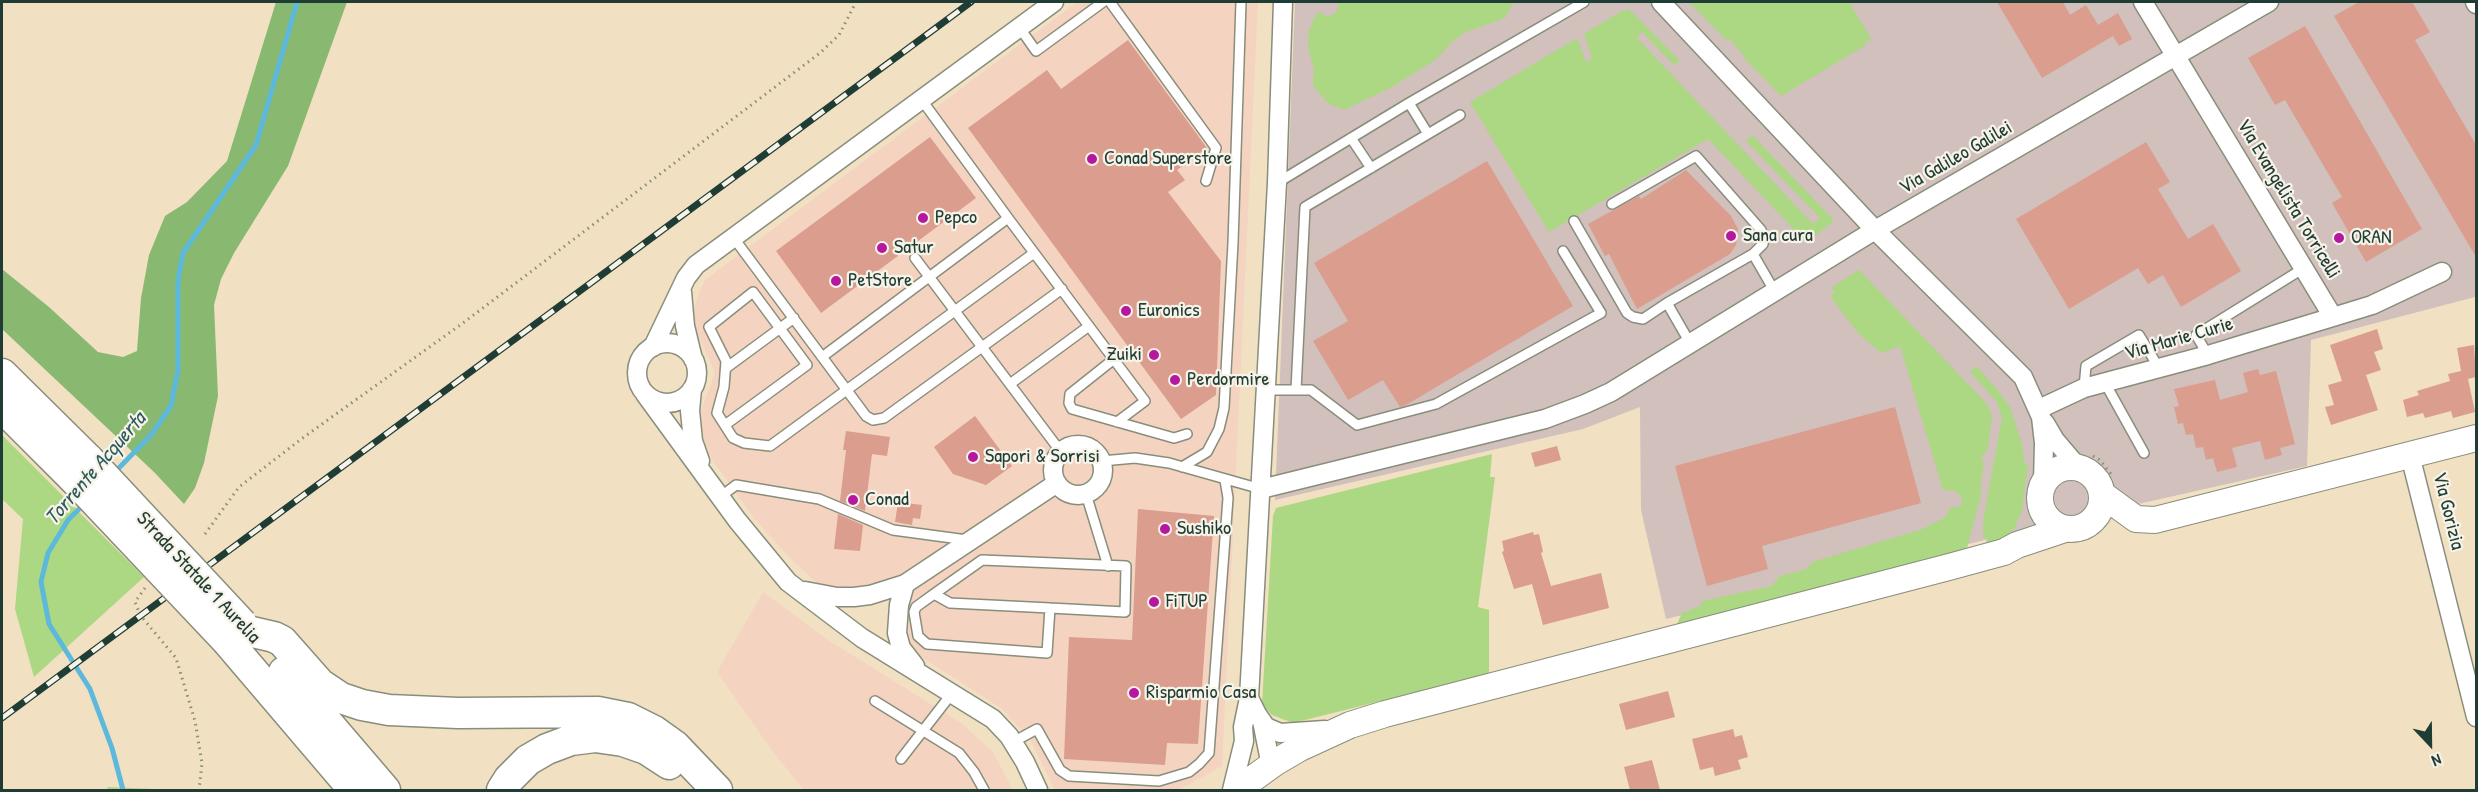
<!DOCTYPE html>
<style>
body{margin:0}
#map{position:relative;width:2478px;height:792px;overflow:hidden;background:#f1e0c2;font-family:"Patrick Hand",sans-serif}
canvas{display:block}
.frame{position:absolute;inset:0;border:3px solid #1f3d34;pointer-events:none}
.north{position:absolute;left:2400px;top:714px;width:60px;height:60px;-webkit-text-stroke:4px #f7f3e8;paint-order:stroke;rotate:158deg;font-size:16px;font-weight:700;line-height:24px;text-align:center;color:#1f3d34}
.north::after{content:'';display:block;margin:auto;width:21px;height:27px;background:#1f3d34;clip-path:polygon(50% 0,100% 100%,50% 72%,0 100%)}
</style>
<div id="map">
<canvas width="2478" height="792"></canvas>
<div class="frame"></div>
<div class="north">N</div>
</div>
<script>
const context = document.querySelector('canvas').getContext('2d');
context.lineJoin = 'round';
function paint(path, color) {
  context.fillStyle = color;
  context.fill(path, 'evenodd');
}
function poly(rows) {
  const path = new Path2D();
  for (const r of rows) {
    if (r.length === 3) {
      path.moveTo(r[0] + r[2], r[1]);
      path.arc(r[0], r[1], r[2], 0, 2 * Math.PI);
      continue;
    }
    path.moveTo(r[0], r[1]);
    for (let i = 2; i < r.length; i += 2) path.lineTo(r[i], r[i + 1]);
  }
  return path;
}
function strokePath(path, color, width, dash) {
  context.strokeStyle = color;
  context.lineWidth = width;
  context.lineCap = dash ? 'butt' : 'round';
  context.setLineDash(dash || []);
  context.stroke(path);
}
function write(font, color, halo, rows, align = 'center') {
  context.font = font + ' "Patrick Hand",sans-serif';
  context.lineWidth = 4.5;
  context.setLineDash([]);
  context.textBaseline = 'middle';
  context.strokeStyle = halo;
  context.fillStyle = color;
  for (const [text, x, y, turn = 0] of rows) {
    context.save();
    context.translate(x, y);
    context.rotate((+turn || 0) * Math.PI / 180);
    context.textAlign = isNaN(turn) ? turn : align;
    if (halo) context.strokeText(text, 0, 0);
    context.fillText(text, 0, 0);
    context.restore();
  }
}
paint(poly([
 [1077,2,1258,2,1222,766,1179,790,1055,790,1030,739,1001,708,923,658,911,647,903,634,909,596,896,575,881,584,861,590,839,589,818,584,788,556,754,518,706,451,699,437,697,423,715,372,696,330,693,312,699,293,705,280],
 [763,592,828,640,961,723,993,752,1013,790,804,790,773,752,717,672]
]), '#f5d3c1');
paint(poly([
 [1295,2,2476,2,2476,299,2475,297,2311,340,2307,466,2045,525,1666,619,1641,510,1640,407,1583,429,1275,500]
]), '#d1c0bc');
paint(poly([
 [1338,2,1514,2,1505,18,1466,32,1453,41,1435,60,1392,87,1344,110,1329,104,1313,86,1314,70,1308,47,1309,31,1315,16,1321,12,1326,16,1333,15,1338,9],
 [1689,2,1849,2,1872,40,1865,41,1866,45,1781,96,1743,57,1744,55,1729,39,1726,40],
 [1629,9,1680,61,1674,65,1642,32,1637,38,1813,224,1820,218,1746,141,1752,135,1833,219,1832,223,1806,242,1708,139,1549,232,1470,102,1577,38,1586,62,1592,58,1584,34,1620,12],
 [1859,270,1988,405,1992,416,1988,448,1981,459,1984,463,1981,481,1981,494,1965,556,1674,631,1682,613,1700,606,1702,601,1772,586,1780,576,1807,569,1812,562,1920,530,1946,517,1950,508,1962,506,1961,496,1955,491,1943,490,1900,346,1881,353,1858,333,1830,296,1835,292,1831,288],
 [1976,366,1996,388,2010,407,2023,447,2024,463,2028,464,2022,510,2014,529,2003,543,1984,552,1987,538,1983,537,1984,516,2002,418,1997,402,1970,372],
 [2,435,144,577,34,677,15,609,23,519,2,499],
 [1492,454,1490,477,1495,477,1478,607,1489,610,1489,674,1293,723,1272,715,1262,704,1273,516,1276,508],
 [107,787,154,789,155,790,108,790]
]), '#acd783');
paint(poly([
 [276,2,347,2,288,166,234,253,221,279,214,305,218,396,204,463,195,488,184,504,154,472,2,329,2,269,49,307,98,352,123,357,137,351,141,298,149,255,165,216,187,202,227,161]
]), '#89b871');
strokePath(poly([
 [115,472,151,435,171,406,178,370,178,280,183,253,256,145,297,2],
 [85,503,68,520,48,553,41,582,49,624,90,689,112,748,123,790]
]), '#5db9db', 5);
paint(poly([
 [1997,2,2063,2,2070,15,2086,5,2098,25,2118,13,2132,39,2119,46,2113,36,2042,78],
 [2359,2,2412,2,2430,32,2415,40,2476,145,2476,257,2334,16],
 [2305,26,2422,229,2366,262,2332,203,2342,197,2285,100,2275,105,2248,58],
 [1128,40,1207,148,1177,170,1185,180,1168,192,1221,261,1216,395,1181,419,968,128,1047,70,1061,89],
 [930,137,976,198,821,313,776,251],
 [2146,142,2170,182,2158,189,2188,239,2213,224,2241,271,2181,307,2163,275,2148,284,2138,268,2069,309,2016,219],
 [1487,161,1573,306,1406,405,1400,407,1383,380,1348,400,1313,341,1348,321,1314,263],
 [1686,170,1731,216,1738,229,1736,245,1730,254,1637,309,1609,254,1605,256,1588,224,1639,196,1641,199],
 [2377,329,2383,349,2374,352,2381,370,2366,375,2378,410,2331,425,2325,407,2334,405,2328,385,2342,381,2330,345],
 [2474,345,2476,377,2468,379,2475,412,2453,418,2451,411,2425,418,2423,413,2407,417,2403,400,2419,395,2417,391,2450,381,2448,374,2461,371,2457,348],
 [2258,369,2260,375,2276,371,2295,444,2280,448,2282,455,2265,460,2260,441,2232,448,2237,467,2217,472,2213,458,2206,460,2203,447,2196,448,2193,434,2186,435,2183,423,2178,424,2174,407,2179,406,2174,389,2215,380,2220,400,2248,392,2243,373],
 [1895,407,1921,503,1762,546,1768,569,1707,586,1675,466],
 [975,416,1012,466,986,485,953,474,934,447],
 [846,431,890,437,887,456,872,454,865,511,840,501,846,450,843,450],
 [1557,446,1561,460,1535,467,1531,453],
 [898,502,922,505,920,519,913,518,912,525,895,522],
 [1138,509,1214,516,1198,744,1167,743,1165,765,1064,759,1069,637,1132,640],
 [838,514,863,525,860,551,834,549],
 [1533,532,1534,535,1539,534,1543,552,1541,553,1551,586,1601,573,1609,608,1543,625,1532,584,1514,589,1502,552,1504,551,1502,541],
 [1668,691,1675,717,1626,730,1619,704],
 [1733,729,1735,737,1742,735,1748,757,1738,760,1741,769,1715,776,1713,767,1700,770,1692,739],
 [1652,760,1660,790,1630,790,1624,767]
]), '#db9d8d');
const service = poly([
 [1110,2,1216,148,1206,181],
 [1019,27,1036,51,1103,2],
 [921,99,1008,218],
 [1409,103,1428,134],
 [1351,138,1371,168],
 [1277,183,1409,103,1584,2],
 [1612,204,1696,156,1761,230,1764,237,1763,244,1753,254,1775,292],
 [1574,221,1627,313,1633,317,1643,319,1667,303,1690,343],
 [733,237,866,416,873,420,884,418,1062,289],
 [915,258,1061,452],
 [1667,303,1753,254],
 [2208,355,2196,335,2304,268],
 [822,357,1008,218,1145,401,1117,422],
 [1114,359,1070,394,1069,403,1072,409,1174,438,1187,434],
 [726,368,794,318],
 [2105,383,2144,453],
 [1010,384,1089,326],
 [2084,388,2086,366,2139,335,2159,368],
 [1266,390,1311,390,1357,425,1436,404,1601,313,1563,251],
 [1296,390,1305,207,1460,115],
 [725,425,807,365,753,292,709,327,726,361,724,387,717,413,733,438,744,443,770,446,1034,253],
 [1102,461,1135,458,1169,463,1261,489],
 [1182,467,1207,452,1219,429,1224,408,1233,243,1241,2],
 [1086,494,1108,566],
 [720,497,736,485,819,499,893,530,967,540],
 [934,594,950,603,1050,608,1125,612,1126,566,982,560,934,594,916,607,914,612,918,636,927,644,1047,653,1050,608],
 [875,701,959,753,974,772,984,790],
 [1013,742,1037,729,1060,770,1069,776,1159,781,1189,772,1199,764,1209,753,1228,498,1225,480],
 [901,759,953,692]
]);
const minor = poly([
 [2143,2,2333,317,2372,305,2442,272],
 [2475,2,2476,4],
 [682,292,685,326,693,359],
 [667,373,30],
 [653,347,686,278,696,265,1054,2],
 [692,389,690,411,693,441,700,461],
 [645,394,737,520,788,582,862,638,993,719,1009,736,1025,762,1038,790],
 [2039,409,2084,388,2208,355,2333,317],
 [2045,423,2055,440,2078,467],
 [1078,470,25],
 [2410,455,2476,717],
 [2043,483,2044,443,2041,417,2023,377,1875,230,2269,2],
 [1261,489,1545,419,1585,404,1611,392,1875,230,1661,2],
 [905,584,899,605,897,633,901,648,915,666],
 [805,591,837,597,854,597,870,595,905,584,1057,483],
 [1249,698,1257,714,1266,727,1280,733,1325,730],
 [1262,721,1271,766],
 [1232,790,1244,741,1243,727,1249,698,1277,183,1283,2]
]);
const secondary = poly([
 [2071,498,31],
 [2103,495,2136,519,2155,520,2476,438],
 [1237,790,1276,762,1300,748,1350,725,1385,714,1949,567,2004,552,2017,545,2065,529]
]);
const trunk = poly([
 [2,374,89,460],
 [2,407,73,478],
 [248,631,274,637,282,641,320,684,341,698,362,705,389,710,458,713,598,712,628,718,654,731,675,746,717,790],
 [228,642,354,790],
 [284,672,385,790],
 [502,790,509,779,528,760,547,749,571,740,595,737,623,741,646,749,669,764]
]);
strokePath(service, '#888e7b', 12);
strokePath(minor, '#888e7b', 21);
strokePath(secondary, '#888e7b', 28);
strokePath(trunk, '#888e7b', 33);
strokePath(poly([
 [2093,456,2100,460,2111,474],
 [205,534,239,487,304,437,463,323,820,53,839,35,856,2],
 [145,588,135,602,140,615,176,658,195,721,202,763,199,790]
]), '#888e7b', 3, [1.5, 4.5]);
strokePath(service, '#fff', 9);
strokePath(minor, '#fff', 18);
strokePath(secondary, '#fff', 26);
strokePath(trunk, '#fff', 30);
const rail = poly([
 [2,718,971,2]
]);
strokePath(rail, '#1f3d34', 7);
strokePath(rail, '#f7f3e8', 4.5, [14]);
const trunkBridge = poly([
 [89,460,242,624],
 [73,478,228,642]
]);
strokePath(trunkBridge, '#888e7b', 33, []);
strokePath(trunkBridge, '#fff', 30);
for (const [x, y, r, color] of [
 [1092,159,6,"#b5179e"],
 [923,218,6,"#b5179e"],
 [1731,236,6,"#b5179e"],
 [2339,238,6,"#b5179e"],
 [882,248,6,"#b5179e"],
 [836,281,6,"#b5179e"],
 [1126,311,6,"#b5179e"],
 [1154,355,6,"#b5179e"],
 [1175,380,6,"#b5179e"],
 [973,457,6,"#b5179e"],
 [853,500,6,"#b5179e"],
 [1165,529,6,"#b5179e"],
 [1154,602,6,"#b5179e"],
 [1134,693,6,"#b5179e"]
]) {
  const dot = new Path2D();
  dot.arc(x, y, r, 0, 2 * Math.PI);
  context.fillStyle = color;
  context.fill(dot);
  strokePath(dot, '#f7f3e8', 2);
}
write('20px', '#1f3d34', '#f7f3e8', [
 ["Via Galileo Galilei",1956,158,-30],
 ["Via Evangelista Torricelli",2288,199,59],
 ["Via Marie Curie",2179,339,-16],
 ["Via Gorizia",2448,511,76],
 ["Strada Statale 1 Aurelia",198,578,47]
]);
write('20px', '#1f3d34', '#f7f3e8', [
 ["Conad Superstore",1104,159],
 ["Pepco",935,218],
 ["Sana cura",1743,236],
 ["ORAN",2351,238],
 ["Satur",894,248],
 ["PetStore",848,281],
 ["Euronics",1138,311],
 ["Zuiki",1142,355,"right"],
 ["Perdormire",1187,380],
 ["Sapori & Sorrisi",985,457],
 ["Conad",865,500],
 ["Sushiko",1177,529],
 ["FiTUP",1166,602],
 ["Risparmio Casa",1146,693]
], 'left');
write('italic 21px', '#2e5c5e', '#f7f3e8', [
 ["Torrente Acquerta",96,469,-49]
]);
</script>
